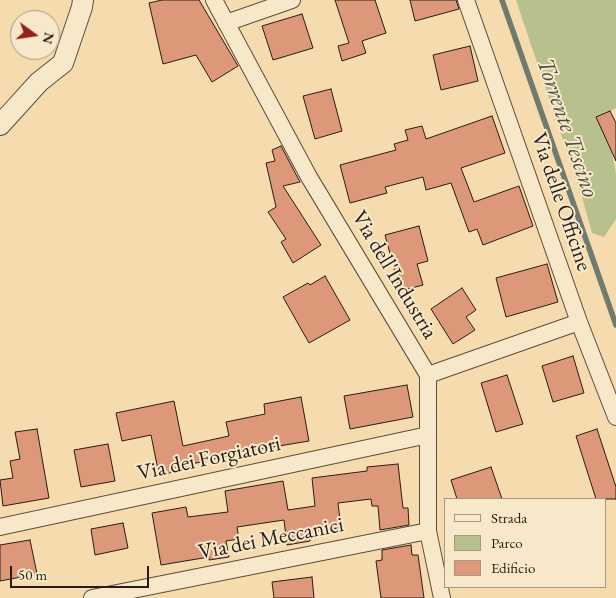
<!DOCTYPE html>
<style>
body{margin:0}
#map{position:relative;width:616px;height:598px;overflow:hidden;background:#f5dbae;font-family:"EB Garamond",serif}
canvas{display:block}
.legend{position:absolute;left:444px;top:498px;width:162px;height:90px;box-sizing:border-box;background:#f8e8ca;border:1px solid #a69682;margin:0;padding:6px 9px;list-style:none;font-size:15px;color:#2a1c15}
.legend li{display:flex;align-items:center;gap:10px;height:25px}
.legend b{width:25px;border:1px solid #a69682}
.north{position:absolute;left:10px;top:10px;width:50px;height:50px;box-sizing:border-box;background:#f8e8ca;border:1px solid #a69682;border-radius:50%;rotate:104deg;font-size:14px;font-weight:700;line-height:20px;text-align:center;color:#2a1c15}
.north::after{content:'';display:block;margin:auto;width:18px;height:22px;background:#8f2418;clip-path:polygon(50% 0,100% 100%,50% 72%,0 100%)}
.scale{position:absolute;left:10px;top:566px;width:139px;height:22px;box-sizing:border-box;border:2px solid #2a1c15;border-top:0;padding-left:6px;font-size:15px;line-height:18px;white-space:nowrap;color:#2a1c15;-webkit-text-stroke:4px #f8e8ca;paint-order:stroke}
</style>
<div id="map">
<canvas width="616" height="598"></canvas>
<ul class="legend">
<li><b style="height:6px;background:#f8e8ca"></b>Strada</li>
<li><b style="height:14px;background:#b8c18d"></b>Parco</li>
<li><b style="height:14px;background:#dd987a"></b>Edificio</li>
</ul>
<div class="north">N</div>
<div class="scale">50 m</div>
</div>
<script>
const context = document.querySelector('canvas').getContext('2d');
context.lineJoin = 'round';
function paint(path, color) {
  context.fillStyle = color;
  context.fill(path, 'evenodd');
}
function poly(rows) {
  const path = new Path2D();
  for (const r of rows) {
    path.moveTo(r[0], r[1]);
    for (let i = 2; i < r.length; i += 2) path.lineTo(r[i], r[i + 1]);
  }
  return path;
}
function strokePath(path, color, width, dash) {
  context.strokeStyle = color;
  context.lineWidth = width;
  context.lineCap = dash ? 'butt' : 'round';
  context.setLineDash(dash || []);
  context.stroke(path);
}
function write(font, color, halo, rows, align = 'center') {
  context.font = font + ' "EB Garamond",serif';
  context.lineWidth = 4;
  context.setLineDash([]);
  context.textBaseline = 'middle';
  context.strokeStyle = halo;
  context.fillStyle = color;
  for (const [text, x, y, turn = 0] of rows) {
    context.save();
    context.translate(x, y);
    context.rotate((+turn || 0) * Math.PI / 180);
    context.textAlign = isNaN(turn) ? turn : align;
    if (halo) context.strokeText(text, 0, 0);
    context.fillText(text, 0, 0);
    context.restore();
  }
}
paint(poly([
 [516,0,616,0,616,108,604,114,616,173,616,219,604,237,592,233,582,197]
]), '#b8c18d');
strokePath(poly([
 [502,0,616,325]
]), '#6e7b6e', 5.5);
const building = poly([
 [162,0,199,0,238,66,212,82,196,55,163,64,149,3,162,0],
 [335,0,375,0,386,33,362,41,366,53,342,61,338,46,349,43,335,0],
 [410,0,456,0,459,9,415,21,410,0],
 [302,14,313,48,273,60,262,26,302,14],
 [470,46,478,81,441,90,433,55,470,46],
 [331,89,342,131,315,139,303,96,331,89],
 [610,111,616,123,616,161,596,117,610,111],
 [492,116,505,153,461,168,474,202,519,186,533,226,483,245,477,229,469,232,451,183,426,190,423,177,385,187,387,193,350,203,340,165,396,150,394,144,408,140,405,130,422,126,426,139,492,116],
 [281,146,300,182,283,186,321,245,293,263,281,242,286,239,268,212,276,207,266,163,275,161,272,150,281,146],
 [419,226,428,261,417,264,423,285,400,291,385,235,419,226],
 [547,264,558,302,506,317,496,278,547,264],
 [325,276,350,320,309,343,283,297,308,283,310,285,325,276],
 [462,288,476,310,466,317,475,330,453,344,431,309,462,288],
 [573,356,584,393,553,402,542,366,573,356],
 [507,375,523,424,496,432,481,383,507,375],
 [407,385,413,417,350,429,344,396,407,385],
 [301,397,309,441,255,450,187,465,188,469,159,475,151,435,122,441,116,413,174,401,183,446,229,436,226,422,265,414,264,404,301,397],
 [37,429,49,498,3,506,0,480,13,478,10,461,20,459,15,432,37,429],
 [597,429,616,487,616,499,596,499,576,436,597,429],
 [108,444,115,481,81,487,74,450,108,444],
 [398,464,403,508,408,508,409,525,380,530,378,506,372,506,371,499,338,503,341,528,309,532,310,541,287,545,284,520,237,527,239,539,226,541,229,557,209,560,209,557,161,565,152,513,186,507,188,517,228,512,225,491,283,481,288,510,315,506,312,478,367,471,367,467,398,464],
 [491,467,502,499,457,499,451,480,491,467],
 [123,523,128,548,95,555,91,529,123,523],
 [30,540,37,574,0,581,0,545,30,540],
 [411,545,412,555,418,555,424,598,381,598,376,561,382,560,382,550,411,545],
 [312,577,314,598,274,598,272,582,312,577]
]);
paint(building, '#dd987a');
strokePath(building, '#2a1c15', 1);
const minor = poly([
 [214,0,309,177,428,375,428,531,442,598],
 [466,0,579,322,616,417],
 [226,23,292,0],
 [428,375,579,322],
 [0,527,428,435],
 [92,598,428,531]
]);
const tertiary = poly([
 [0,125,39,82,63,63,82,7,83,0]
]);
strokePath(minor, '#5d4c3b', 18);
strokePath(tertiary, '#5d4c3b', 22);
strokePath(minor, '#f8e8ca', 16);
strokePath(tertiary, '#f8e8ca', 20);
write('22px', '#2a1c15', '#f8e8ca', [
 ["Via delle Officine",561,202,71],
 ["Via dell'Industria",394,275,59],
 ["Via dei Forgiatori",209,459,-12],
 ["Via dei Meccanici",271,539,-11]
]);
write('italic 24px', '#4c4c41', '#f8e8ca', [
 ["Torrente Tescino",567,128,71]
]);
</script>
